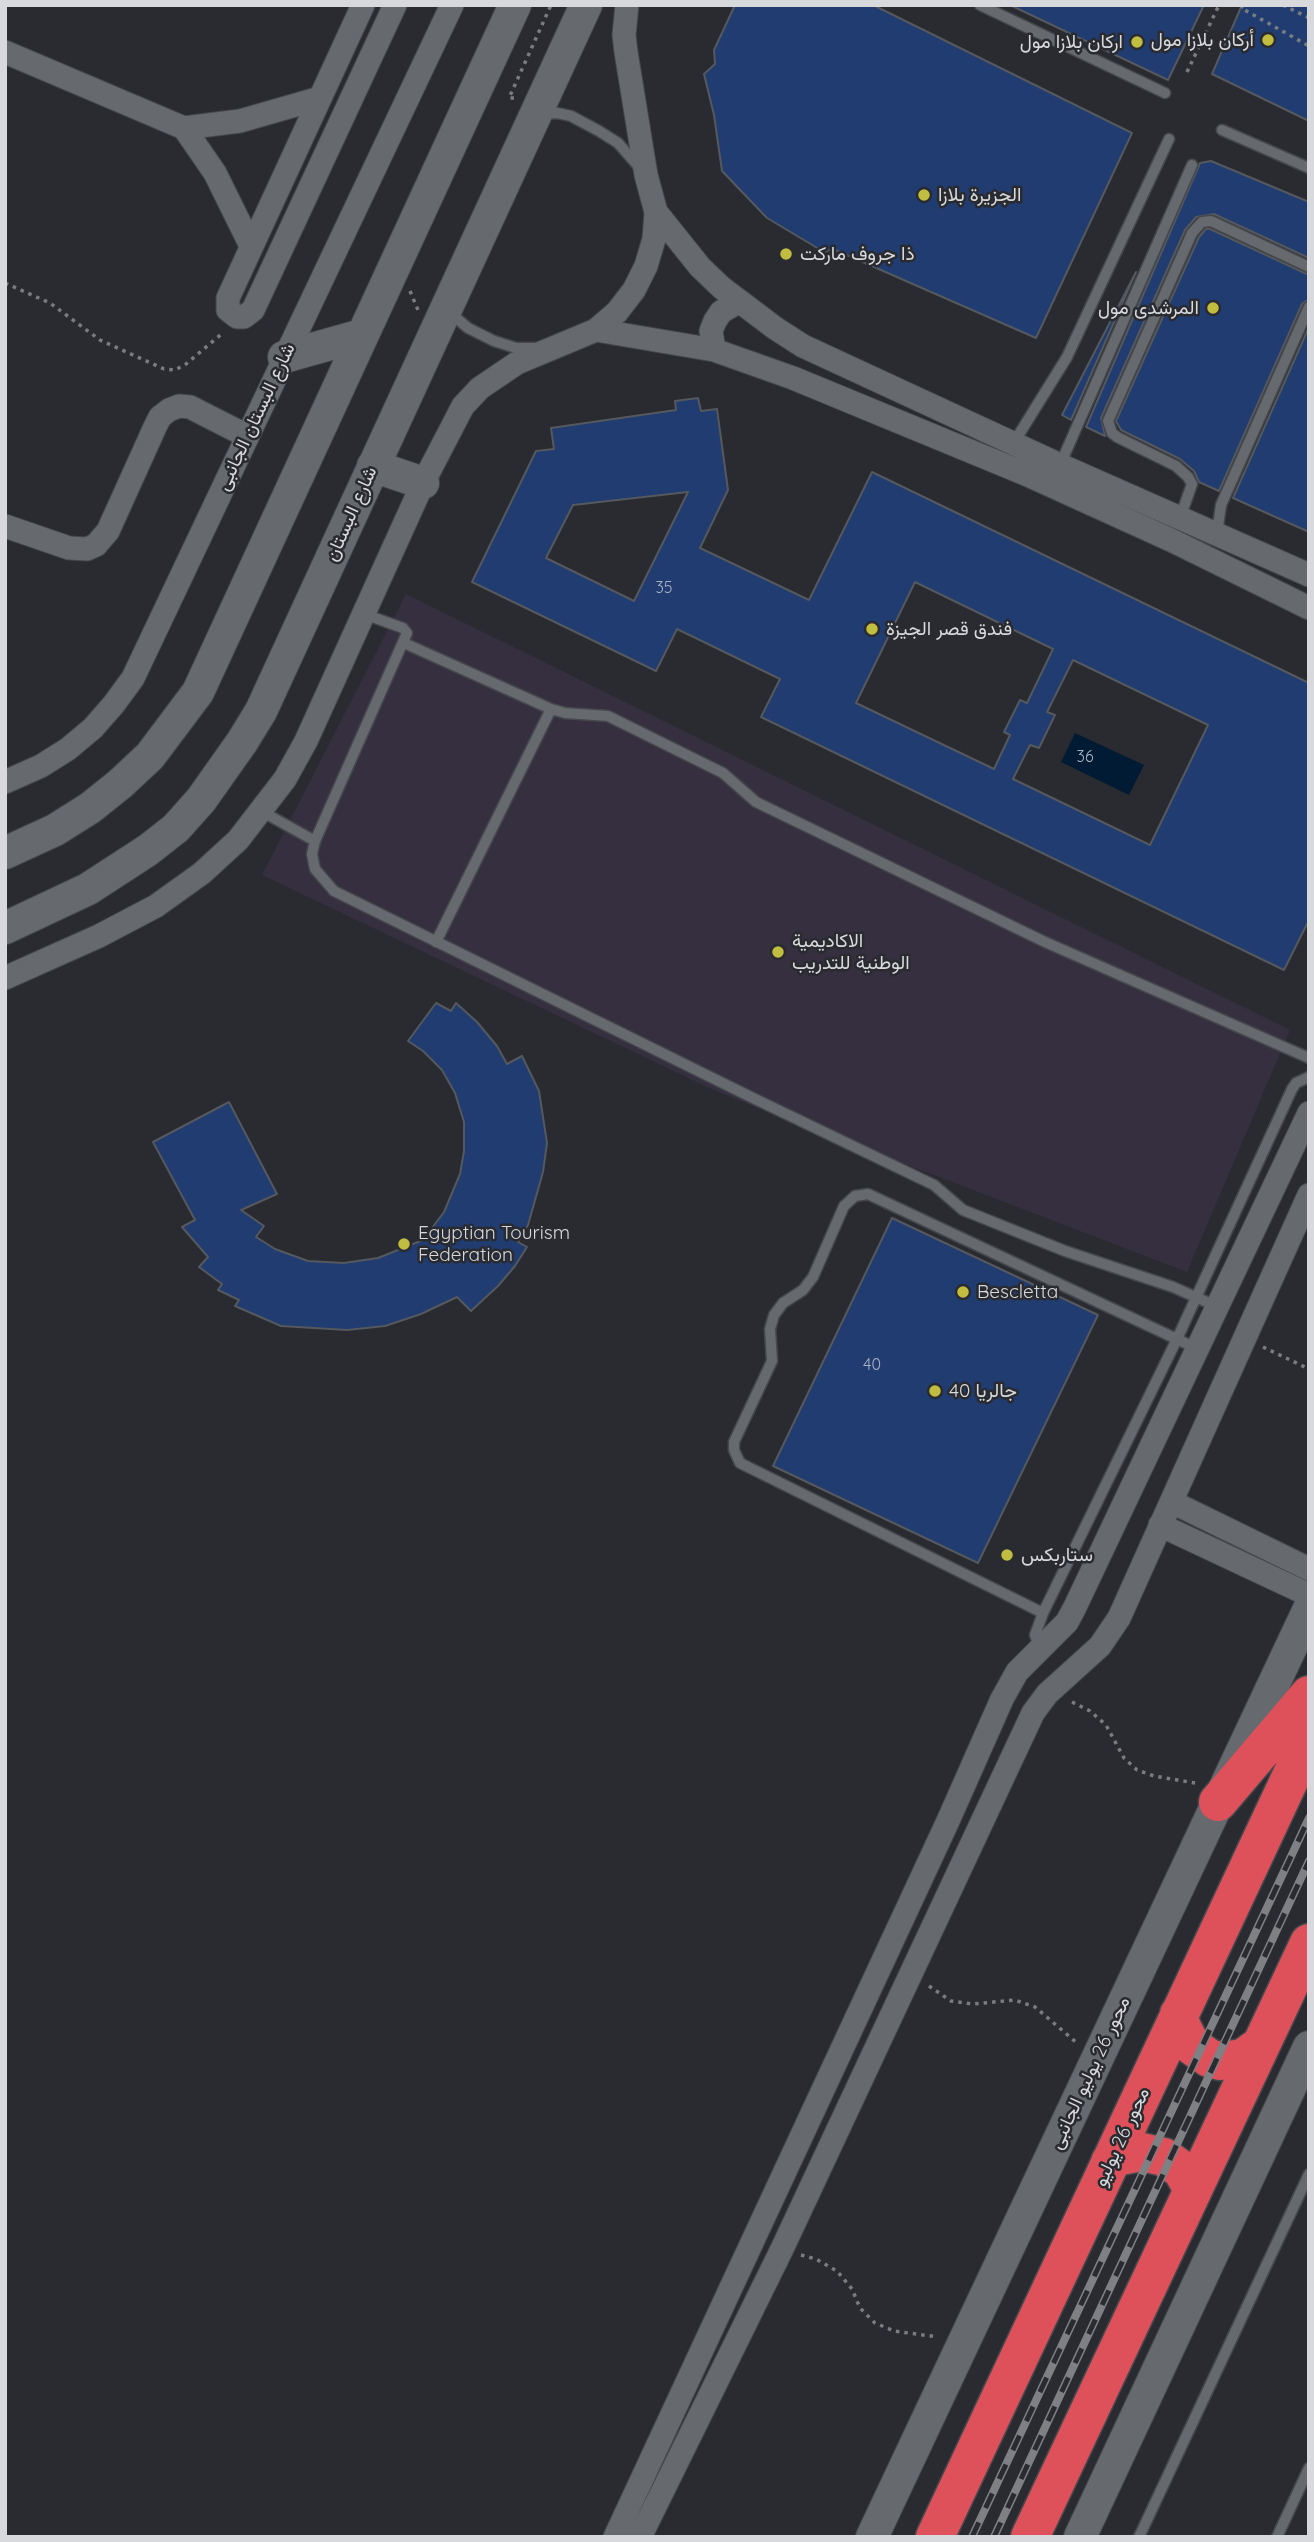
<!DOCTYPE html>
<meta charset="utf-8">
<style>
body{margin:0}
#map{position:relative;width:1314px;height:2542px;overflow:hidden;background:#292b30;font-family:Quicksand,sans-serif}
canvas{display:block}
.frame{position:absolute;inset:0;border:7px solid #d7d9dc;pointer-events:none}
</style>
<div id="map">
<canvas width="1314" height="2542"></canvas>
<div class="frame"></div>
</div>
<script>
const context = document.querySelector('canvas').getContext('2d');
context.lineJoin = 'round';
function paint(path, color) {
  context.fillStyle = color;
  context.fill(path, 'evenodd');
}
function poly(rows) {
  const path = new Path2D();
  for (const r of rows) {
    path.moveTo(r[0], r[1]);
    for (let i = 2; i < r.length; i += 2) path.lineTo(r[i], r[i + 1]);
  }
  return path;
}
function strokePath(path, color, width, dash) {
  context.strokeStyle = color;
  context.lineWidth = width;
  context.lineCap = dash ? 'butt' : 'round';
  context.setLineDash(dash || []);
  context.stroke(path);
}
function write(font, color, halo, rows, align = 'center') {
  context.font = font + ' Quicksand,Vazirmatn,sans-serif';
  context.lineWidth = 5;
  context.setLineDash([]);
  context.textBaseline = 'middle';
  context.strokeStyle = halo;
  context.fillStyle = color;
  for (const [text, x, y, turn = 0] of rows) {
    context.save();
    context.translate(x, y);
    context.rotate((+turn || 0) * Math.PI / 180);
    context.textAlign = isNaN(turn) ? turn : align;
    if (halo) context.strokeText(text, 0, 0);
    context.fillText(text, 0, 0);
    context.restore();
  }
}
paint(poly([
 [406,594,1290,1030,1187,1272,720,1093,262,875]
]), '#362f3f');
paint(poly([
 [1075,733,1144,765,1129,795,1061,762]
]), '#001b33');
const building = poly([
 [735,5,873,5,1132,133,1036,338,833,249,824,252,767,218,722,171,714,115,704,74,715,64,714,50,735,5],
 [1010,5,1204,5,1168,80,1010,5],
 [1242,5,1309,5,1309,121,1212,74,1242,5],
 [1211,161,1309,202,1309,258,1214,214,1196,217,1185,230,1101,418,1105,436,1086,427,1200,163,1211,161],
 [1206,229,1210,229,1309,275,1309,299,1302,304,1219,491,1199,482,1194,471,1180,459,1121,430,1116,421,1199,237,1206,229],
 [1136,272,1071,420,1062,415,1136,272],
 [1309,327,1309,532,1233,498,1309,327],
 [698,398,701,411,717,409,728,490,700,548,809,600,872,472,1309,683,1309,920,1284,970,761,717,780,679,677,629,656,671,472,582,536,451,554,449,551,428,676,410,675,401,698,398],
 [688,492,634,601,546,558,573,505,688,492],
 [915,582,1053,649,1027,703,1020,700,1004,732,1010,735,994,769,856,703,915,582],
 [1073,660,1208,725,1150,845,1013,779,1030,745,1039,748,1055,715,1047,712,1073,660],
 [436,1003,451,1011,456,1003,477,1022,497,1046,507,1064,522,1056,539,1091,547,1143,543,1172,528,1225,518,1242,527,1247,515,1266,498,1286,471,1311,457,1297,421,1314,385,1326,347,1330,281,1326,235,1306,239,1300,218,1290,222,1284,199,1267,208,1257,182,1227,195,1220,153,1142,229,1102,277,1194,241,1210,264,1226,256,1237,275,1249,308,1261,344,1263,378,1258,423,1240,444,1212,460,1174,464,1151,464,1122,455,1093,442,1070,423,1051,408,1041,436,1003],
 [892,1218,1098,1315,978,1563,773,1466,892,1218]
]);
paint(building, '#203c71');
strokePath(building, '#55585d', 2);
const lane = poly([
 [980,5,1165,93],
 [541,114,557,113,571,116,599,131,618,143,639,167],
 [1222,130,1309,168],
 [451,310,454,316,468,328,494,341,516,348,538,348],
 [1013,444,1067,357,1169,139],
 [1060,465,1192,165],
 [1180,518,1192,484,1188,477,1176,466,1117,437,1112,433,1108,421,1192,233,1202,222,1211,221,1309,267],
 [1221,536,1218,526,1221,505,1309,307],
 [364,614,403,628,407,633,315,841,312,854,315,869,334,891,753,1098,934,1185,963,1210,1065,1251,1173,1287,1218,1307],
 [404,643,551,709,565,713,608,716,723,773,756,802,1045,942,1309,1058],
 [261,811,315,841],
 [436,942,551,709],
 [1043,1613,740,1463,734,1450,734,1442,772,1361,770,1329,774,1315,783,1303,803,1290,813,1277,844,1206,855,1196,868,1194,1198,1349],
 [1041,1649,1035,1635,1043,1613,1177,1339,1292,1089,1296,1083,1309,1077],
 [1139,2537,1309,2174],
 [1277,2537,1309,2468]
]);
const street = poly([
 [363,5,228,298,228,310,237,317,244,317,253,310,395,5],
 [5,52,184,128,240,121,320,98],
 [184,128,215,173,251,246],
 [656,212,700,267,722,288,775,328,803,346,1060,465,1309,575],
 [596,330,714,350,793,378,1028,475,1171,540,1309,608],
 [714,350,711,331,715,321,721,312,738,302],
 [5,526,69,548,87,549,96,545,108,531,155,427,160,417,169,410,179,406,190,407,247,436],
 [5,782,41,766,68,749,93,728,114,704,133,678,452,5],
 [5,978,99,936,156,906,202,873,238,840,285,779,306,741,423,483,463,406,480,388,517,363,596,330,617,312,634,290,646,266,654,239,656,212,646,175,626,52,624,35,627,5],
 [1172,1502,1309,1569],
 [1160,1525,1309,1595],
 [615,2537,948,1821,1002,1699,1017,1672,1067,1622,1075,1607,1309,1113],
 [640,2537,782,2249,1033,1713,1047,1694,1100,1646,1119,1618,1309,1195]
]);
const secondary = poly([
 [284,357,362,335],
 [373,466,423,483],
 [5,853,55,830,90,808,120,784,150,756,198,692,515,5],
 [5,928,88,889,148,850,176,828,201,800,242,742,261,711,586,5],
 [872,2537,1309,1609],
 [1080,2537,1309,2047]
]);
const highway = poly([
 [1218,1802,1309,1695],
 [1179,2014,1181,2025,1191,2045,1209,2058,1220,2061,1243,2058,1261,2045],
 [1110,2162,1120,2156,1142,2152,1164,2157,1182,2170,1193,2190],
 [935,2537,1309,1738],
 [1030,2537,1309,1943]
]);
strokePath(lane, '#44474b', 13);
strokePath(street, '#44474b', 25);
strokePath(secondary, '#44474b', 34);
strokePath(highway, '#44474b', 41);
strokePath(poly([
 [1243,5,1241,8,1309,46],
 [1283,5,1309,18],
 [1307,5,1309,6],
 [1187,72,1219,5],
 [514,98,509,98,551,5],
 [5,283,50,303,100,340,164,369,175,370,186,364,224,332],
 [410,291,418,310],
 [1263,1347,1309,1369],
 [1072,1702,1090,1711,1106,1725,1124,1758,1137,1770,1154,1776,1195,1783],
 [929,1986,951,2001,973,2004,1015,2000,1035,2007,1077,2043],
 [801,2255,816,2259,837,2271,852,2289,860,2308,875,2323,894,2331,938,2337]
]), '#7a7c80', 3.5, [3.5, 5]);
strokePath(lane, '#66696e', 10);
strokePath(street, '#66696e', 23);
strokePath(secondary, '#66696e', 32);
strokePath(highway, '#de515b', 38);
const rail = poly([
 [972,2537,1309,1818],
 [994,2537,1309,1861]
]);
strokePath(rail, '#7e8084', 8);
strokePath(rail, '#292b30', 5, [16]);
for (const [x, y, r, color] of [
 [1268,40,7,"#c1bd40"],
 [1137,42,7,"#c1bd40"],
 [924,195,7,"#c1bd40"],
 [786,254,7,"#c1bd40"],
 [1213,308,7,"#c1bd40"],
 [872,629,7,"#c1bd40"],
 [778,952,7,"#c1bd40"],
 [404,1244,7,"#c1bd40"],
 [963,1292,7,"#c1bd40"],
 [935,1391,7,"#c1bd40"],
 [1007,1555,7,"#c1bd40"]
]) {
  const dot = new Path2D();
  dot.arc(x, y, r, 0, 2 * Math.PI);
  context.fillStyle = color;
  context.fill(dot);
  strokePath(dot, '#292b30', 2.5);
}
write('16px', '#a9b2c1', null, [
 ["35",664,588],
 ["36",1085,757],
 ["40",872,1365]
]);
write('19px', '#d7d9dc', '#292b30', [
 ["أركان بلازا مول",1254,40,"right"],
 ["اركان بلازا مول",1123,42,"right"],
 ["الجزيرة بلازا",938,195],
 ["ذا جروف ماركت",800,254],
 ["المرشدى مول",1199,308,"right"],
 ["فندق قصر الجيزة",886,629],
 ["الاكاديمية",792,941],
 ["الوطنية للتدريب",792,963],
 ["Egyptian Tourism",418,1233],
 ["Federation",418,1255],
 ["Bescletta",977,1292],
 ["جالريا 40",949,1391],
 ["ستاربكس",1021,1555]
], 'left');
write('19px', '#d7d9dc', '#292b30', [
 ["شارع البستان الجانبى",256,417,-65],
 ["شارع البستان",351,514,-66],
 ["محور 26 يوليو الجانبى",1090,2073,-65],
 ["محور 26 يوليو",1122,2137,-65]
]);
</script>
